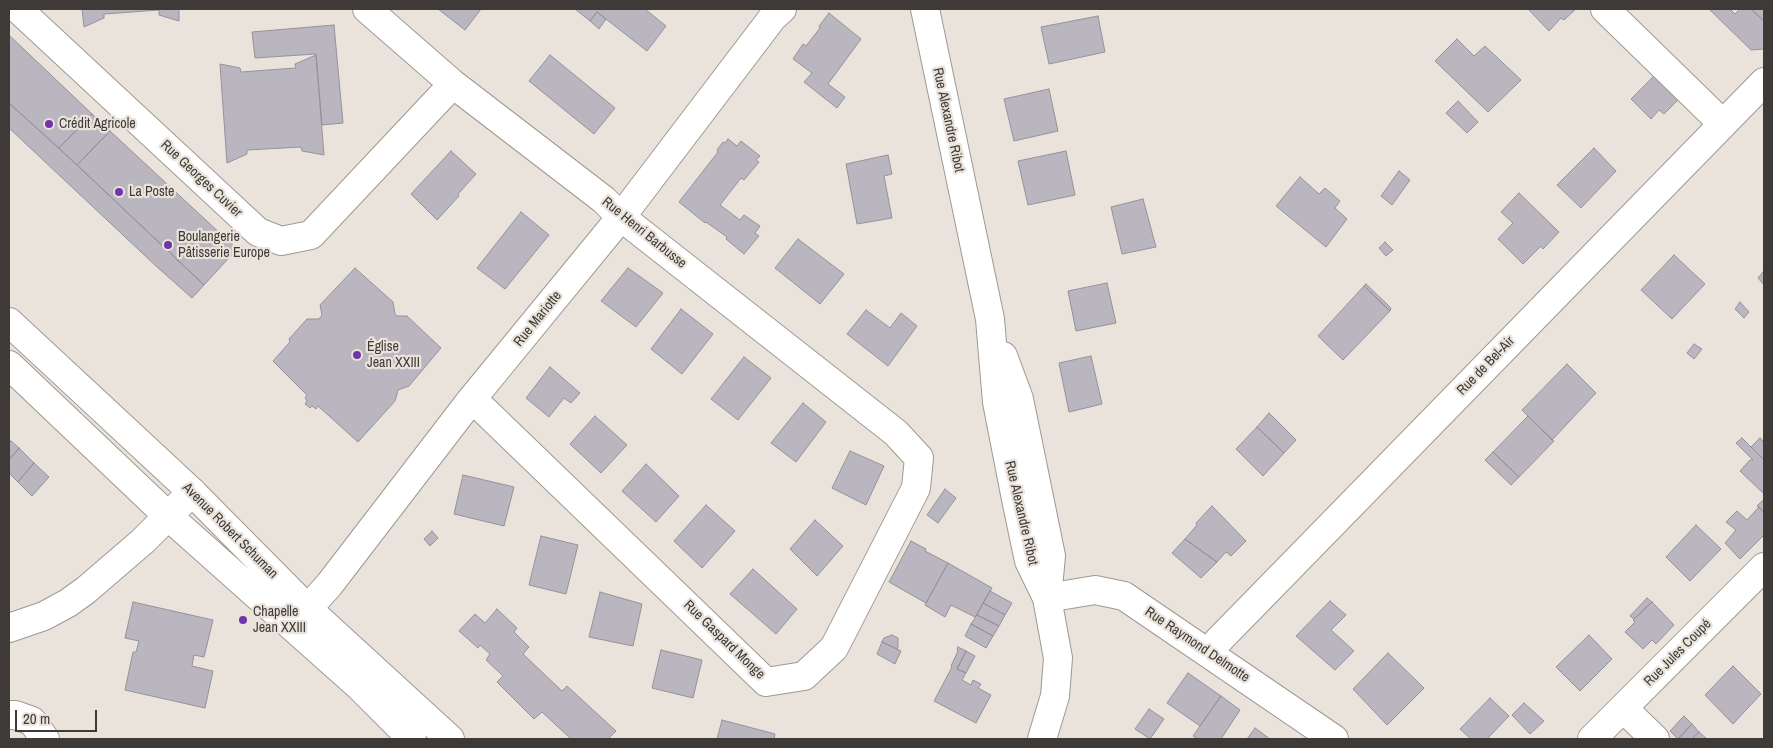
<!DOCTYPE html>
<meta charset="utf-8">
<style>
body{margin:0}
#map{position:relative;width:1773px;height:748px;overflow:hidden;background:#eae3db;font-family:"Archivo Narrow",sans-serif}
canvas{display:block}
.frame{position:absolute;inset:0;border:10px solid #3d3a37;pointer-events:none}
.scale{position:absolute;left:15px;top:710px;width:82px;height:22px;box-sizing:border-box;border:2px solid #3d3a37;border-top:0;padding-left:6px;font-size:15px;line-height:18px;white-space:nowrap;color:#3d3a37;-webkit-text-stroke:4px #eae3db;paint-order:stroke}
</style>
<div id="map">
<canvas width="1773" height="748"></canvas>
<div class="frame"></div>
<div class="scale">20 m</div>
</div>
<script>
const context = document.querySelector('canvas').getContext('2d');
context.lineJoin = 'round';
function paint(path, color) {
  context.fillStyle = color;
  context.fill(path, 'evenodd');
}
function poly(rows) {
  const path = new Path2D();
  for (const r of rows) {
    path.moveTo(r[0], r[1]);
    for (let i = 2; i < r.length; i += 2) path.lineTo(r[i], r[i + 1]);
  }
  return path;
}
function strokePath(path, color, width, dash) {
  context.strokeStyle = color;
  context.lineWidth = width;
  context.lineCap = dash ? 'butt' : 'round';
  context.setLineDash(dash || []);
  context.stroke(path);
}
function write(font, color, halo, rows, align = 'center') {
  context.font = font + ' "Archivo Narrow",sans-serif';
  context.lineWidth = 4.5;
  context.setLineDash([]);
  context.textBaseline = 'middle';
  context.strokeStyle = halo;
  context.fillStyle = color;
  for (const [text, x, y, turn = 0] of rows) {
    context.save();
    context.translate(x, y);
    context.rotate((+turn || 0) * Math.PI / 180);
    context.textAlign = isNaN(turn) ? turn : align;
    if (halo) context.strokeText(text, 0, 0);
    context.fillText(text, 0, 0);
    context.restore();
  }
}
const building = poly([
 [82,9,179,9,179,21,159,15,159,10,104,14,104,18,84,27,82,9],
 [438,9,481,9,465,30,438,9],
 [575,9,645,9,666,26,647,51,597,12,590,21,575,9],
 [1528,9,1576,9,1564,20,1561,18,1549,31,1528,9],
 [1709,9,1730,9,1735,14,1740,9,1751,9,1764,21,1764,49,1751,50,1709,9],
 [1751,9,1764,9,1764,21,1751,9],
 [597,12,606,19,599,29,590,21,597,12],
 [829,13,861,39,828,84,845,97,837,108,804,82,812,73,793,59,803,44,806,46,820,28,819,26,829,13],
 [1098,16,1105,52,1049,64,1041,27,1098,16],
 [334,25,343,123,322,125,316,54,255,58,252,32,334,25],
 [9,35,92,114,59,148,9,103,9,35],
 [1457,39,1474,56,1485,46,1521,80,1488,112,1435,61,1457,39],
 [316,55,324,155,302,151,301,147,247,150,247,154,227,163,220,64,240,68,241,72,296,68,295,64,316,55],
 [550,55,615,108,594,134,529,81,550,55],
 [1661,69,1685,93,1664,114,1659,110,1651,119,1631,99,1661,69],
 [1049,89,1058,131,1014,141,1004,99,1049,89],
 [1458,101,1478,122,1467,133,1446,113,1458,101],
 [9,103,77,165,204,285,192,298,156,266,9,128,9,103],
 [92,114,110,131,77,165,59,148,92,114],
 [110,131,237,249,204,285,77,165,110,131],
 [728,139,737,146,741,141,760,156,756,160,759,162,744,180,741,178,720,205,740,220,744,215,760,226,755,233,759,236,744,254,726,239,727,237,706,222,705,223,679,202,718,152,717,150,723,142,725,143,728,139],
 [1594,148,1616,171,1581,208,1557,185,1594,148],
 [451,151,476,174,458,194,459,196,437,220,411,194,451,151],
 [1066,151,1075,195,1028,205,1018,161,1066,151],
 [888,155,892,174,884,176,892,218,857,224,846,164,888,155],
 [1399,171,1410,180,1392,205,1381,196,1399,171],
 [1300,177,1319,194,1325,188,1340,201,1335,208,1347,219,1326,247,1276,206,1300,177],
 [1519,193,1559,232,1543,249,1541,246,1523,264,1498,239,1513,223,1501,212,1519,193],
 [1143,199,1156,247,1122,254,1111,207,1143,199],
 [521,212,549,235,505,289,477,268,521,212],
 [798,239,844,274,820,304,775,268,798,239],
 [1385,242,1393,250,1386,256,1379,248,1385,242],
 [1674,255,1705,284,1672,319,1641,290,1674,255],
 [355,268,393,302,395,314,397,316,407,316,441,348,409,386,398,390,395,401,358,442,318,406,316,409,312,406,310,408,305,404,307,401,305,398,307,395,273,361,290,342,289,339,307,319,319,319,322,315,320,305,355,268],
 [628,268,663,293,636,327,601,301,628,268],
 [1763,272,1764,273,1764,285,1758,278,1763,272],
 [1107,283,1116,323,1076,331,1068,291,1107,283],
 [1366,284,1391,308,1390,311,1364,286,1366,284],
 [1364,286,1390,311,1343,360,1318,336,1364,286],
 [1740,302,1749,312,1744,318,1735,309,1740,302],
 [681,309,713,334,682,374,651,349,681,309],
 [866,310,890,328,901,313,917,326,888,366,847,334,866,310],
 [1694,344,1702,349,1694,359,1687,353,1694,344],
 [1091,356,1102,404,1069,412,1059,363,1091,356],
 [744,357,771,378,738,420,711,399,744,357],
 [1567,364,1596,393,1552,440,1522,410,1567,364],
 [550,367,580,393,571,403,564,398,549,417,526,398,550,367],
 [803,403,826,422,796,462,771,443,803,403],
 [1269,413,1296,440,1284,453,1257,427,1269,413],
 [595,416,627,445,601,473,570,444,595,416],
 [1528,416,1554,441,1519,477,1493,452,1528,416],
 [1257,427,1284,453,1263,476,1236,449,1257,427],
 [1742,438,1764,460,1764,494,1740,471,1750,460,1753,460,1736,443,1742,438],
 [1760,438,1764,442,1764,460,1751,447,1760,438],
 [11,441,19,448,9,460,9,443,11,441],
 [19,448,34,463,18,482,9,473,9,460,19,448],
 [850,451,884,466,866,505,832,488,850,451],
 [1493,452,1519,477,1511,485,1485,460,1493,452],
 [34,463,49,477,32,496,18,482,34,463],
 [646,464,679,496,656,522,622,491,646,464],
 [463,475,514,487,504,526,454,514,463,475],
 [945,489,956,498,938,523,927,515,945,489],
 [1764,499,1764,512,1757,506,1764,499],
 [706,505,735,531,702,568,674,541,706,505],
 [1212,506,1246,541,1231,556,1226,552,1217,562,1185,539,1197,525,1196,523,1212,506],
 [1759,507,1764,512,1764,535,1740,559,1725,543,1736,530,1726,522,1737,511,1747,520,1759,507],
 [815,520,843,546,817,576,790,549,815,520],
 [1696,525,1721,549,1690,581,1666,557,1696,525],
 [432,531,438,538,430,546,424,539,432,531],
 [541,536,578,545,566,594,529,585,541,536],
 [1185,539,1217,562,1201,578,1172,553,1185,539],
 [911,541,926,549,925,551,948,563,926,603,889,582,911,541],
 [948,563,992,588,975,617,951,605,945,617,925,605,948,563],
 [753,569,797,609,776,634,730,594,753,569],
 [990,591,1012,603,1005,615,983,603,990,591],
 [600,592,642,604,633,646,589,637,600,592],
 [1647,598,1652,602,1634,619,1630,616,1647,598],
 [1330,601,1346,615,1331,630,1354,651,1335,670,1296,636,1330,601],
 [133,602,213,620,204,657,194,655,192,666,213,671,205,708,125,690,133,652,136,652,139,641,125,638,133,602],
 [1652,602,1674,625,1656,644,1652,640,1643,649,1625,632,1635,622,1633,620,1652,602],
 [983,603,1005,615,999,626,977,615,983,603],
 [497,609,517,628,514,632,529,647,523,654,562,691,567,686,616,731,608,739,571,739,542,712,534,719,497,682,503,676,486,660,490,654,480,645,478,648,459,631,475,614,485,623,497,609],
 [977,615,999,626,993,636,971,624,977,615],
 [971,624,993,636,986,648,965,636,971,624],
 [892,635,898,638,898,647,897,649,882,642,884,638,892,635],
 [1589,635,1612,659,1580,691,1556,667,1589,635],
 [882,642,901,651,895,664,877,654,882,642],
 [958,647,966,651,957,669,966,673,962,680,971,685,973,680,981,684,978,688,991,695,976,723,934,701,952,667,951,666,958,651,957,650,958,647],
 [661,650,702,660,693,698,652,688,661,650],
 [966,651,975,656,966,673,957,669,966,651],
 [1388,653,1424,688,1387,725,1353,689,1388,653],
 [1733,666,1761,694,1733,724,1705,695,1733,666],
 [1188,673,1221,696,1200,726,1167,703,1188,673],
 [1221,696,1240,710,1221,739,1198,739,1193,736,1221,696],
 [1490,698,1509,716,1487,739,1471,739,1460,729,1490,698],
 [1524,703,1544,721,1530,734,1512,715,1524,703],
 [1149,709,1164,719,1150,739,1135,729,1149,709],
 [1684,716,1692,724,1678,739,1670,731,1684,716],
 [722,720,775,734,774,739,717,739,722,720],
 [1692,724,1699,732,1692,739,1678,739,1692,724],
 [1255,728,1270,739,1247,739,1255,728],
 [1699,732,1707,739,1692,739,1699,732]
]);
paint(building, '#b9b6bf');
strokePath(building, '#95919a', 1);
const minor = poly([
 [18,9,258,232,281,241,311,235,453,84],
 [367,9,453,84,604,200,621,217,896,433,919,458,916,488,834,648,804,676,766,682,484,410,471,400],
 [1605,9,1723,124],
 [1047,598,1095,590,1124,596,1334,739],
 [292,626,329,585,471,400,621,217,773,17,782,9],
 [9,628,44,616,68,603,86,590,143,541,192,492],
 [1209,652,1218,641,1262,596,1764,82],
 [1623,708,1655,739],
 [9,715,15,715,32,721,45,739],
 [1592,739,1764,567]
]);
const major = poly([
 [925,9,990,319,997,402,1016,499,1029,561,1047,598,1058,658,1055,696,1042,739],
 [9,322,192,492,308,609,450,739],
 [1003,356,1019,399,1051,556,1047,598],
 [9,365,168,516,359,686,412,739]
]);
strokePath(minor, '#a09992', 30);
strokePath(major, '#a09992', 30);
strokePath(minor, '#fff', 28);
strokePath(major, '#fff', 28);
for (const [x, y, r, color] of [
 [49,124,5,"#7035aa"],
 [119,192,5,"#7035aa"],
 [168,245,5,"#7035aa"],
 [357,355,5,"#7035aa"],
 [243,620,5,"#7035aa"]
]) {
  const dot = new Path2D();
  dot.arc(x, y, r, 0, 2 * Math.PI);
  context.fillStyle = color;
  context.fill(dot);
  strokePath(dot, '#eae3db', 2);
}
write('14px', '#3d3a37', '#eae3db', [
 ["Rue Alexandre Ribot",948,120,78],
 ["Rue Georges Cuvier",201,179,43],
 ["Rue Henri Barbusse",644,233,39],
 ["Rue Mariotte",538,319,-51],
 ["Rue de Bel-Air",1486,366,-46],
 ["Rue Alexandre Ribot",1021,513,77],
 ["Avenue Robert Schuman",230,531,45],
 ["Rue Gaspard Monge",724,640,44],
 ["Rue Raymond Delmotte",1197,645,34],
 ["Rue Jules Coupé",1678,653,-45]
]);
write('14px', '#3d3a37', '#eae3db', [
 ["Crédit Agricole",59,124],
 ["La Poste",129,192],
 ["Boulangerie",178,237],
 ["Pâtisserie Europe",178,253],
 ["Église",367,347],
 ["Jean XXIII",367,363],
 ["Chapelle",253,612],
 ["Jean XXIII",253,628]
], 'left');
</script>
